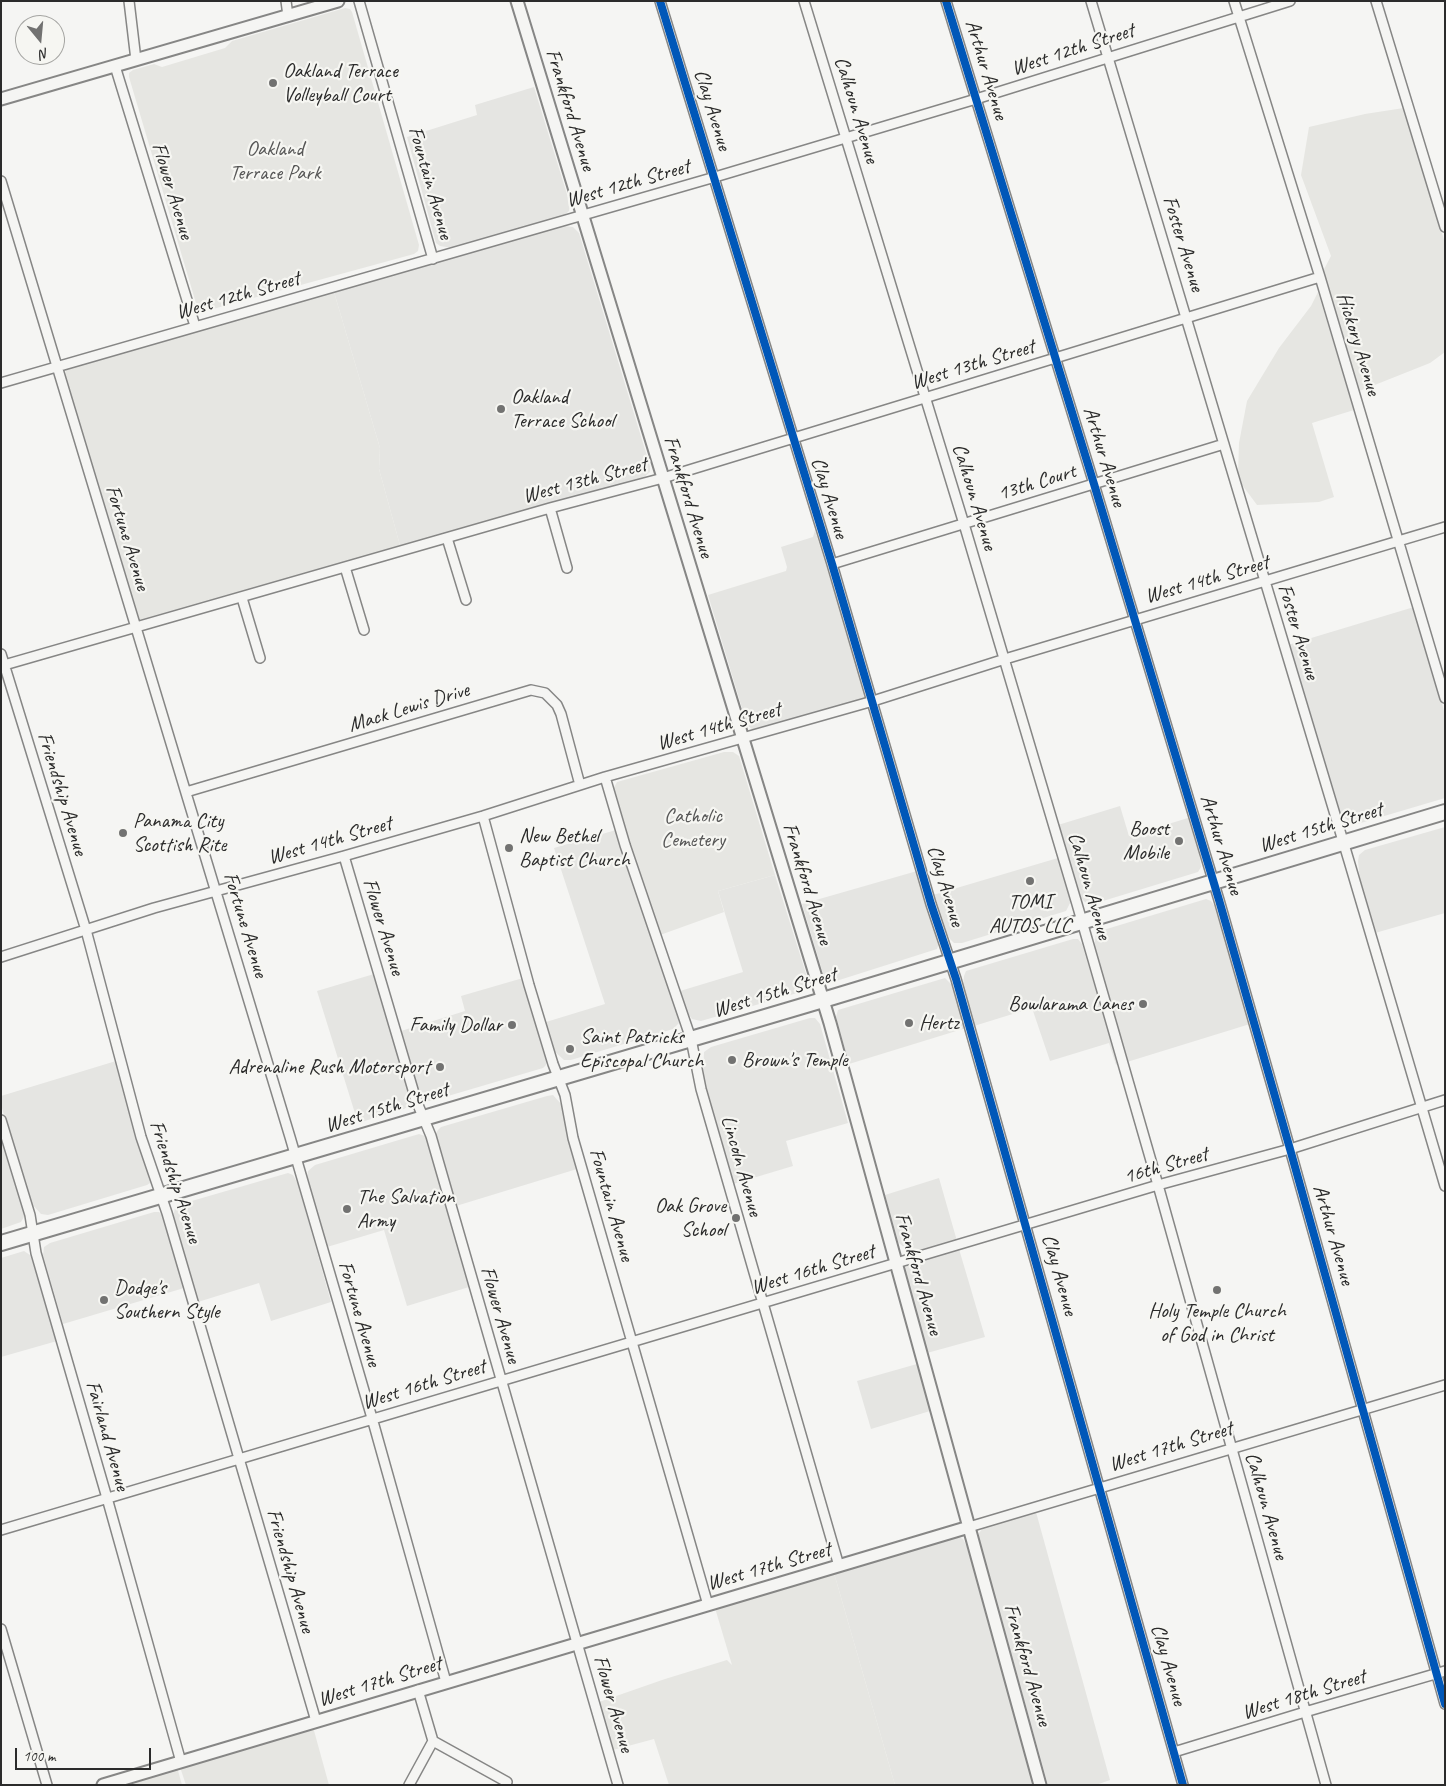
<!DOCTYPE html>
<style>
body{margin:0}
#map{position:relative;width:1446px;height:1786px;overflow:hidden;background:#f5f5f3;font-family:Caveat,sans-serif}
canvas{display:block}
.frame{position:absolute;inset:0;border:2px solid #2b2b2b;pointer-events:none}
.north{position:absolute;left:15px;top:15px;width:50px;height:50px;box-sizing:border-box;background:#f6f6f2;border:1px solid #a5a5a2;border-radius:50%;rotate:163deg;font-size:14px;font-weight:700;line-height:20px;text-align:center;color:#2b2b2b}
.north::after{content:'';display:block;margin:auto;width:18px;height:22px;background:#727271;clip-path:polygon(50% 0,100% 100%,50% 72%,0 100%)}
.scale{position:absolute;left:15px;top:1748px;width:136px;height:22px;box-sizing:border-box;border:2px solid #2b2b2b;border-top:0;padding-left:6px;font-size:15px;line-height:18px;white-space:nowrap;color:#2b2b2b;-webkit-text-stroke:4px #f6f6f2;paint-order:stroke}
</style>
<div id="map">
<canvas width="1446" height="1786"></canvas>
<div class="frame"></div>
<div class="north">N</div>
<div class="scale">100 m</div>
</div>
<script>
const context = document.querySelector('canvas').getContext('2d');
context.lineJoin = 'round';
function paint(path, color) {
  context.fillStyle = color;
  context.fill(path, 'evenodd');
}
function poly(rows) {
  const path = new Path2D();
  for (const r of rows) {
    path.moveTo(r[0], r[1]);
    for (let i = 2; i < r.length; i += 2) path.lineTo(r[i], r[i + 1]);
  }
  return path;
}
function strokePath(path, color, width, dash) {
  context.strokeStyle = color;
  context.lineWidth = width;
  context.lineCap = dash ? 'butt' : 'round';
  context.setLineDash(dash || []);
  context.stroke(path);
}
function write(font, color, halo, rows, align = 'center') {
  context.font = font + ' Caveat,sans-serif';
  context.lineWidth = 4.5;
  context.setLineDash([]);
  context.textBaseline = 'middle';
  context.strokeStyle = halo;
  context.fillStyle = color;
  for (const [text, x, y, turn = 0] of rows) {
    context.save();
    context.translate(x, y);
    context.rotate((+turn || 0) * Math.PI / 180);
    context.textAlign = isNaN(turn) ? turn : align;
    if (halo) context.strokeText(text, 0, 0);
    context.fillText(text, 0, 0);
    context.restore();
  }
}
paint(poly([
 [534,87,570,204,569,211,561,218,453,248,440,246,436,243,407,137,477,115,475,105],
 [564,226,573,227,579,233,650,466,650,472,643,478,401,549,379,469,380,448,334,292],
 [815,530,867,697,753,730,747,725,708,595,786,571,787,567,781,547,813,537],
 [1414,607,1445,714,1445,798,1354,825,1350,824,1338,809,1288,645],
 [1120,806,1129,836,1188,818,1199,853,1201,867,1198,872,1093,904,1087,904,1081,898,1058,825],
 [1445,827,1445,913,1375,933,1360,882,1358,861,1359,855,1365,850],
 [616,830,674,1000,679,1023,673,1029,571,1060,564,1060,553,1050,546,1022,605,1004,554,848],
 [1058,858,1071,901,1066,911,962,943,954,943,950,939,941,923,933,895],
 [917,871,939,943,937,949,833,982,827,981,824,977,802,904],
 [775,875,808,980,808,988,804,991,701,1021,692,1019,687,1012,680,991,743,972,718,891],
 [1206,899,1211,901,1214,905,1250,1024,1127,1062,1094,950,1096,933,1100,931],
 [1073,939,1078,939,1082,944,1118,1064,1116,1065,1109,1043,1050,1061,1032,1008,974,1026,963,985,964,976,966,971],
 [374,974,412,1104,404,1109,358,1123,317,991],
 [523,978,547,1059,546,1065,543,1068,431,1101,426,1101,421,1098,401,1031,465,1011,461,996],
 [945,978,954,987,966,1028,849,1064,836,1017,838,1010],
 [810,1018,815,1018,820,1024,848,1123,786,1141,793,1166,733,1184,704,1083,703,1075,704,1052,711,1047],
 [116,1061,150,1177,150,1183,147,1185,48,1215,41,1214,31,1203,1,1105,1,1096],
 [553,1095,562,1105,567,1133,577,1169,456,1206,435,1135,438,1130,441,1127,547,1096],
 [419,1134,425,1136,428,1141,469,1287,407,1306,384,1230,327,1247,307,1178,308,1171,315,1165],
 [1,1136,25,1215,21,1222,1,1229],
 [288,1173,293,1175,298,1184,331,1302,271,1321,259,1283,198,1302,173,1217,175,1208,178,1205],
 [939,1178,957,1241,915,1253,909,1252,898,1242,885,1195],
 [154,1212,159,1212,164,1217,184,1288,63,1324,43,1255,44,1247,50,1243],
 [959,1249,985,1337,927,1353,905,1268,910,1264],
 [24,1251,30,1255,32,1260,57,1341,1,1357,1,1258],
 [917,1364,930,1411,871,1429,857,1381],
 [1036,1512,1110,1780,1096,1785,1048,1785,978,1536,979,1533,984,1527],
 [957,1536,963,1539,967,1547,1033,1785,895,1785,834,1573]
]), '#e5e5e2');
paint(poly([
 [345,8,350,9,352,12,419,245,418,251,414,254,202,312,198,310,129,77,129,73,133,70,154,64,162,67,225,48,232,41],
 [1404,108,1445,243,1445,352,1430,363,1357,392,1321,275,1331,256,1301,175,1309,127,1365,114],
 [334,292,380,448,379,469,401,549,144,622,140,620,137,616,102,503,65,375,66,370,71,367],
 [1318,292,1354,410,1312,423,1334,497,1319,502,1257,505,1240,482,1238,475,1239,443,1247,401,1279,348,1311,306],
 [724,752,733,752,739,756,775,875,718,891,724,912,660,935,650,911,612,791,617,782],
 [834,1573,895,1785,669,1785,654,1739,613,1750,599,1702,665,1679,727,1660,732,1665,715,1608],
 [313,1727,329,1785,186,1785,181,1770,178,1768],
 [177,1767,182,1785,117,1785]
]), '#e6e6e2');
const minor = poly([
 [129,1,136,60],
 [286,1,288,16],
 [359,1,433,259],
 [660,1,832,564,931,904,956,979,1183,1785],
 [804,1,964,524,1077,904,1158,1185,1326,1785],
 [946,1,1094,484,1219,900,1290,1149,1445,1704],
 [1091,1,1349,861,1445,1186],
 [1234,1,1320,277,1445,698],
 [1376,1,1445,227],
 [115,66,195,326],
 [1,181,290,1137,372,1418,446,1682],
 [1,383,715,177,976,99,1290,1],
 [550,508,567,568],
 [447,538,466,600],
 [832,564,1224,444],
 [345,567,364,630],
 [242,598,260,658],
 [1,654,86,930,141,1137,167,1213,316,1721],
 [1,666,550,508,663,478,1320,277],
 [605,777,625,845,691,1039,701,1089,839,1566],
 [186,792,531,690,545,693,557,705,561,714,580,785],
 [483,816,529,985,553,1064,565,1095,573,1138,708,1605],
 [344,856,416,1100,431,1136,618,1785],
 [1,957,154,908,344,856,483,816,605,777,873,701,1005,659,1445,527],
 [1,1120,30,1215,36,1253,107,1498,181,1762],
 [969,1527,1445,1385],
 [1,1530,1158,1185,1290,1149,1445,1100],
 [1,1629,47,1785],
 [433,1741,507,1782],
 [1174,1752,1305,1712,1445,1671],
 [409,1785,433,1741,418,1690]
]);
const secondary = poly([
 [517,1,830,1023,1040,1785],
 [1,99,338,1],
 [103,1785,969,1527]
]);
const trunk = poly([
 [1,1243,833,997,1445,812]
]);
strokePath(minor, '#868685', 12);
strokePath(secondary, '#868685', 15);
strokePath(trunk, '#868685', 18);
strokePath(minor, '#f5f5f3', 9);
strokePath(secondary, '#f5f5f3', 11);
strokePath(trunk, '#f5f5f3', 14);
strokePath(poly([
 [660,1,832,564,931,904,956,979,1183,1785],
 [946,1,1094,484,1219,900,1290,1149,1445,1704]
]), '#0057b8', 8);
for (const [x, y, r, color] of [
 [273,83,5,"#727271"],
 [501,409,5,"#727271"],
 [123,833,5,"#727271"],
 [1179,841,5,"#727271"],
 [509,848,5,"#727271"],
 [1030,881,5,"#727271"],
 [1143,1004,5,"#727271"],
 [909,1023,5,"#727271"],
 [512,1025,5,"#727271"],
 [570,1049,5,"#727271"],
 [732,1060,5,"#727271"],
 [440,1067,5,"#727271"],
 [347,1209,5,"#727271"],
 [736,1218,5,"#727271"],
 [1217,1290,5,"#727271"],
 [104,1300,5,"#727271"]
]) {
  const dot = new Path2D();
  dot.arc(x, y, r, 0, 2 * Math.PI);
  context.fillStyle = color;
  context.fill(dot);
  strokePath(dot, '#f6f6f2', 2);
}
write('21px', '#2b2b2b', '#f6f6f2', [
 ["West 12th Street",1073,50,-18],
 ["Arthur Avenue",986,70,73],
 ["Frankford Avenue",570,110,73],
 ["Clay Avenue",712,110,73],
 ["Calhoun Avenue",856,110,73],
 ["Fountain Avenue",430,183,74],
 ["West 12th Street",628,184,-16],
 ["Flower Avenue",172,191,73],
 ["Foster Avenue",1183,244,73],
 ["West 12th Street",238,296,-16],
 ["Hickory Avenue",1358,344,73],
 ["West 13th Street",973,365,-17],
 ["Arthur Avenue",1104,457,73],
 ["West 13th Street",585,481,-15],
 ["13th Court",1037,483,-17],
 ["Frankford Avenue",688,497,73],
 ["Calhoun Avenue",974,497,73],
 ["Clay Avenue",829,498,73],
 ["Fortune Avenue",127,538,73],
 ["West 14th Street",1207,580,-16],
 ["Foster Avenue",1298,632,73],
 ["Mack Lewis Drive",409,708,-17],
 ["West 14th Street",719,727,-16],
 ["Friendship Avenue",62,794,73],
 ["West 15th Street",1321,828,-17],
 ["West 14th Street",330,841,-16],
 ["Arthur Avenue",1221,845,73],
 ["Frankford Avenue",807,884,73],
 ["Clay Avenue",945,886,73],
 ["Calhoun Avenue",1089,886,74],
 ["Fortune Avenue",245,925,73],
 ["Flower Avenue",383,927,73],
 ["West 15th Street",775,993,-17],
 ["West 15th Street",387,1108,-17],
 ["Lincoln Avenue",741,1166,74],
 ["16th Street",1166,1166,-16],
 ["Friendship Avenue",175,1182,72],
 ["Fountain Avenue",611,1205,74],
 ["Arthur Avenue",1333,1235,74],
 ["West 16th Street",813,1270,-17],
 ["Frankford Avenue",918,1274,74],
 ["Clay Avenue",1059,1275,74],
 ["Fortune Avenue",359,1314,74],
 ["Flower Avenue",500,1315,74],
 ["West 16th Street",424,1385,-17],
 ["Fairland Avenue",107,1436,74],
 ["West 17th Street",1171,1447,-17],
 ["Calhoun Avenue",1266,1506,74],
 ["West 17th Street",769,1567,-16],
 ["Friendship Avenue",290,1571,74],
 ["Frankford Avenue",1027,1665,74],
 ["Clay Avenue",1168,1665,74],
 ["West 17th Street",380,1682,-17],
 ["West 18th Street",1304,1695,-17],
 ["Flower Avenue",613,1704,74]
]);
write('21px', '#2b2b2b', '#f6f6f2', [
 ["Oakland Terrace",283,71],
 ["Volleyball Court",283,95],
 ["Oakland",511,397],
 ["Terrace School",511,421],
 ["Panama City",133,821],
 ["Scottish Rite",133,845],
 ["Boost",1169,829,"right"],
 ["Mobile",1169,853,"right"],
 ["New Bethel",519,836],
 ["Baptist Church",519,860],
 ["TOMI",1030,902,"center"],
 ["AUTOS LLC",1030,926,"center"],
 ["Bowlarama Lanes",1133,1004,"right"],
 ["Hertz",919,1023],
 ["Family Dollar",502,1025,"right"],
 ["Saint Patricks",580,1037],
 ["Episcopal Church",580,1061],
 ["Brown's Temple",742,1060],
 ["Adrenaline Rush Motorsport",430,1067,"right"],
 ["The Salvation",357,1197],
 ["Army",357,1221],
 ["Oak Grove",726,1206,"right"],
 ["School",726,1230,"right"],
 ["Dodge's",114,1288],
 ["Southern Style",114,1312],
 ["Holy Temple Church",1217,1311,"center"],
 ["of God in Christ",1217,1335,"center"]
], 'left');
write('21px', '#565656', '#f6f6f2', [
 ["Oakland",275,149],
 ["Terrace Park",275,173],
 ["Catholic",693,816],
 ["Cemetery",693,840]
]);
</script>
